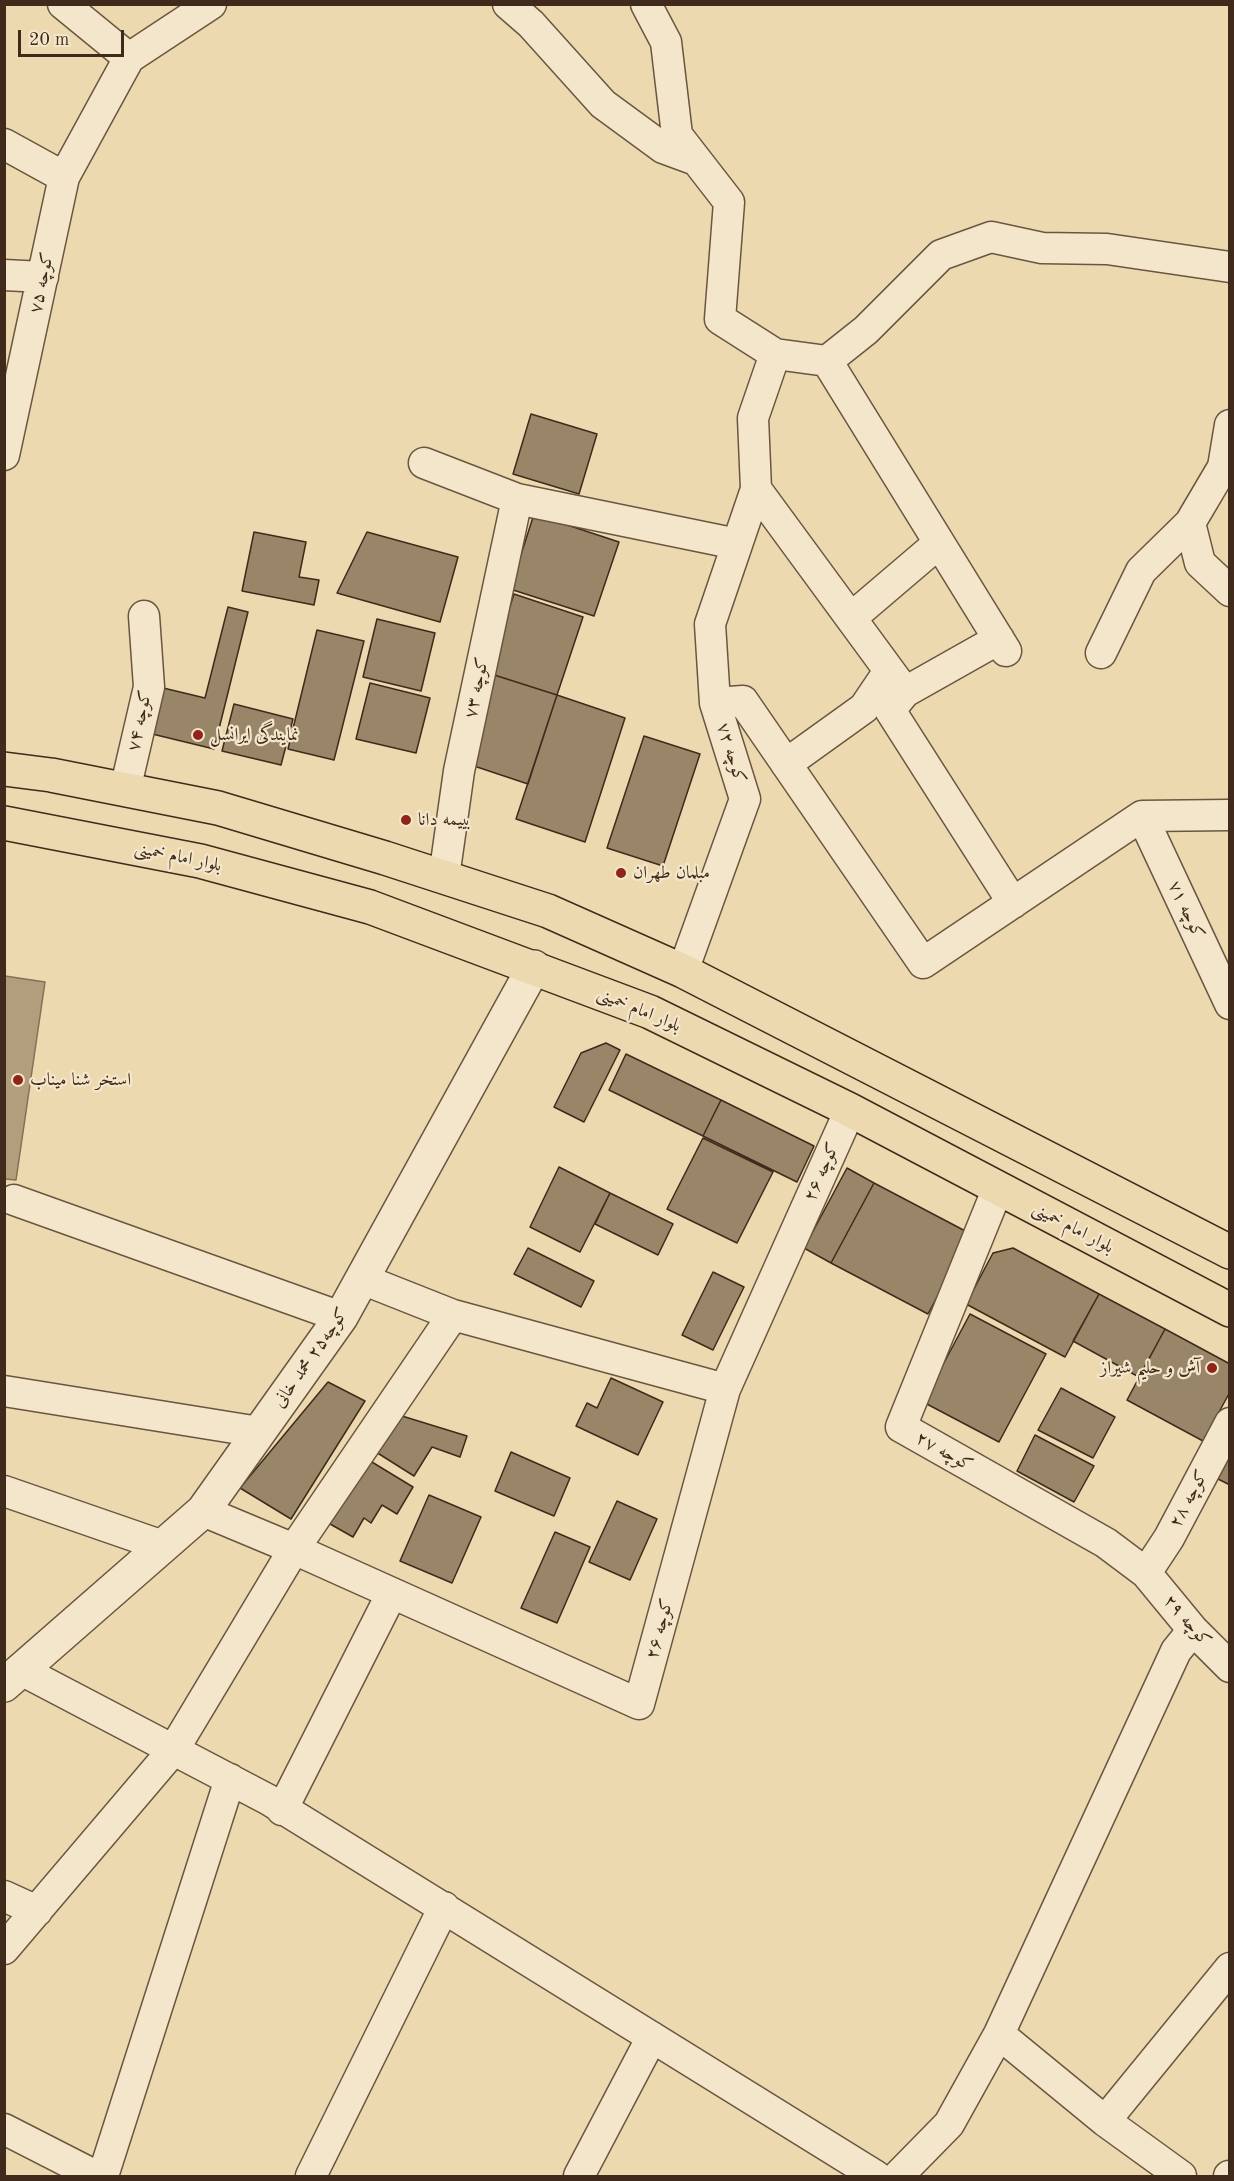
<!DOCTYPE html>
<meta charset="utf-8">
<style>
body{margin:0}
#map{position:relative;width:1234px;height:2181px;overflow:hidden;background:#edd9af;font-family:"Old Standard TT",serif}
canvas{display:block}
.frame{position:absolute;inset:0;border:6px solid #3f2a1b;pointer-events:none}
.scale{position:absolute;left:18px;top:30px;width:106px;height:27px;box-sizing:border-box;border:3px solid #3f2a1b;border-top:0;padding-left:8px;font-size:18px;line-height:21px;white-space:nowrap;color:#3f2a1b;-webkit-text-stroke:4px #f3e6cb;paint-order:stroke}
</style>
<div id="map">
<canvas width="1234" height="2181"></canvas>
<div class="frame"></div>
<div class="scale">20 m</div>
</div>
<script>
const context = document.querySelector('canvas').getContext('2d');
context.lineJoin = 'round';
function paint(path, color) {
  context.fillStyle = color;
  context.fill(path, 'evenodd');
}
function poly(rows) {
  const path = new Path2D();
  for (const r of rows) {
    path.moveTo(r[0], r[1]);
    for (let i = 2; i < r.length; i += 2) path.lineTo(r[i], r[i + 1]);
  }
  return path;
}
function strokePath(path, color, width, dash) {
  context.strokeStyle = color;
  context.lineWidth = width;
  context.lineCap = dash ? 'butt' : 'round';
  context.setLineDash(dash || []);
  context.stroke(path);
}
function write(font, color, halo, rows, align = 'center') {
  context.font = font + ' "Old Standard TT",Amiri,serif';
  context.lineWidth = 4.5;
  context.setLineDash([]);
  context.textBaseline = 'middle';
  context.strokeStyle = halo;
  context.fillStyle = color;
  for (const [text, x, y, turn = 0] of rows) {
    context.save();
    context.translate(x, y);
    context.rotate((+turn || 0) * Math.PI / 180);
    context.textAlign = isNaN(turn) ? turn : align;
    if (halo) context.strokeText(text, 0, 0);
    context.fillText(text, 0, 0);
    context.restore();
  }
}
const water = poly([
 [5,976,45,982,16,1180,5,1179,5,976]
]);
paint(water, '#b29e7d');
strokePath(water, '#847056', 1.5);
const building = poly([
 [531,414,597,434,579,494,513,474,531,414],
 [534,514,619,542,594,616,510,589,534,514],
 [254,532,306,542,299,577,319,580,314,605,242,591,254,532],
 [367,532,458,557,440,622,337,593,367,532],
 [514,594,583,617,557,695,488,673,514,594],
 [228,607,248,612,214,749,144,732,155,686,205,698,228,607],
 [377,619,435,633,421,691,363,677,377,619],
 [317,630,364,641,334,760,288,749,317,630],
 [488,673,557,695,528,784,468,764,488,673],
 [370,683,430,698,416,753,356,739,370,683],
 [557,695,625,718,585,842,516,819,557,695],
 [234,704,293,719,281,765,222,751,234,704],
 [644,736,700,754,663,866,607,848,644,736],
 [606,1043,620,1050,584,1122,554,1107,581,1053,606,1043],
 [626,1054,721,1100,703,1136,609,1090,626,1054],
 [721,1100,814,1146,797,1182,703,1136,721,1100],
 [703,1138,773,1172,737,1243,667,1209,703,1138],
 [559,1167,610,1193,580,1252,530,1227,559,1167],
 [847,1168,874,1183,831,1263,804,1248,847,1168],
 [874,1183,971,1234,928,1314,831,1263,874,1183],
 [610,1193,673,1224,658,1255,595,1224,610,1193],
 [528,1248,594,1281,581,1307,514,1274,528,1248],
 [1013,1248,1099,1294,1065,1357,966,1304,993,1253,1013,1248],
 [713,1272,744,1287,713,1350,682,1335,713,1272],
 [1099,1294,1165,1329,1139,1377,1073,1341,1099,1294],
 [970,1314,1046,1354,999,1442,923,1402,970,1314],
 [1165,1329,1230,1364,1230,1392,1203,1441,1127,1400,1165,1329],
 [611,1378,663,1402,638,1455,576,1426,587,1403,597,1408,611,1378],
 [328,1382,365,1401,291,1519,240,1488,328,1382],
 [1061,1388,1115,1417,1093,1458,1038,1430,1061,1388],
 [389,1412,467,1436,460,1457,432,1447,414,1476,368,1447,389,1412],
 [1035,1435,1094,1466,1074,1502,1017,1471,1035,1435],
 [1230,1447,1230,1485,1214,1477,1230,1447],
 [511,1452,570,1478,554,1516,495,1491,511,1452],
 [362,1456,413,1487,397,1514,382,1505,371,1523,364,1518,353,1537,323,1520,362,1456],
 [429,1495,481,1517,452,1583,400,1561,429,1495],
 [617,1501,657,1519,630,1580,589,1562,617,1501],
 [555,1532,590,1547,557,1623,521,1608,555,1532]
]);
paint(building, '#998568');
strokePath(building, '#3f2a1b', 1.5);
const minor = poly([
 [63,4,129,58],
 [508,4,531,24,603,104,663,148,693,159],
 [646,4,666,42,677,135,729,202,720,319,775,354,753,418,756,489,710,624,715,703,745,799,683,971],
 [4,144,64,177,4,455],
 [64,177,129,58,211,4],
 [4,275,43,277],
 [775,354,827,361,866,330,941,255,991,237,1042,248,1107,249,1230,267],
 [827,361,1006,651],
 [1230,425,1223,467,1190,523,1200,563,1230,591],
 [424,463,517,499,737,544],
 [756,489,905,692,890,710,1013,903],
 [851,618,939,543],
 [1101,653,1141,571,1190,523],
 [905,692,999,639],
 [715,703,743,701,923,963,1142,816,1230,815],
 [786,764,864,708,889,671],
 [125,790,149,687,144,616],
 [1142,816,1230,1004],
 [444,877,459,771,517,499],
 [998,1188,901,1427,1106,1543,1146,1573,1193,1630,1230,1667],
 [14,1200,341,1317],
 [453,1315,725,1389],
 [4,1391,259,1432],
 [4,1491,163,1546],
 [203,1511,294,1549,639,1704,725,1389,850,1110],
 [1146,1573,1169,1538,1230,1423],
 [21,1670,269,1800,876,2176],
 [282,1810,392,1593],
 [4,1896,37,1911],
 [4,1949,174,1749,294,1549,453,1315,362,1279],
 [999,2034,1105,2121],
 [4,2129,96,2176],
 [103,2176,230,1779],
 [311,2176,444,1907],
 [579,2176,652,2037],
 [898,2176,949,2124,999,2034,1176,1651,1193,1630],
 [1181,2176,1105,2121,1230,1968],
 [1229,2176,1230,2176]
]);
const tertiary = poly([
 [4,1685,203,1511,341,1317,534,967]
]);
const primary = poly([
 [4,769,51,775,218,808,385,858,548,911,683,971,1230,1252],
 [4,823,200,861,370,907,650,1012,850,1110,1230,1310]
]);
strokePath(minor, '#6a5640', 33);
strokePath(tertiary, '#6a5640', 36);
strokePath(primary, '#3f2a1b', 36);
strokePath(minor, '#f3e6cb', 30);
strokePath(tertiary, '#f3e6cb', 33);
strokePath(primary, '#edd9af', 33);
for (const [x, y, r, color] of [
 [198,735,6,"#8f2418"],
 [406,820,6,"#8f2418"],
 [621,873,6,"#8f2418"],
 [18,1080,6,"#8f2418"],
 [1212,1368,6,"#8f2418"]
]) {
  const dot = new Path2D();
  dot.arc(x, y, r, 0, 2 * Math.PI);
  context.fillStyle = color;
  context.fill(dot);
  strokePath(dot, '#f3e6cb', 2);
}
write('18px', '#3f2a1b', '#f3e6cb', [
 ["کوچه ۷۵",42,283,-78],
 ["کوچه ۷۳",477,688,-78],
 ["کوچه ۷۴",140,721,-78],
 ["کوچه ۷۲",731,753,73],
 ["بلوار امام خمینی",178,857,12],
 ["کوچه ۷۱",1186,910,65],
 ["بلوار امام خمینی",639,1010,23],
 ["کوچه ۲۶",822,1172,-66],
 ["بلوار امام خمینی",1073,1228,28],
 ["کوچه۲۵ محمد خانی",311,1358,-55],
 ["کوچه ۲۷",944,1452,29],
 ["کوچه ۲۸",1189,1499,-62],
 ["کوچه ۲۹",1187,1621,49],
 ["کوچه ۲۶",660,1629,-75]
]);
write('18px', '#3f2a1b', '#f3e6cb', [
 ["نمایندگی ایرانسل",210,735],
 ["بییمه دانا",418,820],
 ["مبلمان طهران",633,873],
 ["استخر شنا میناب",30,1080],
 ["آش و حلیم شیراز",1200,1368,"right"]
], 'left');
</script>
